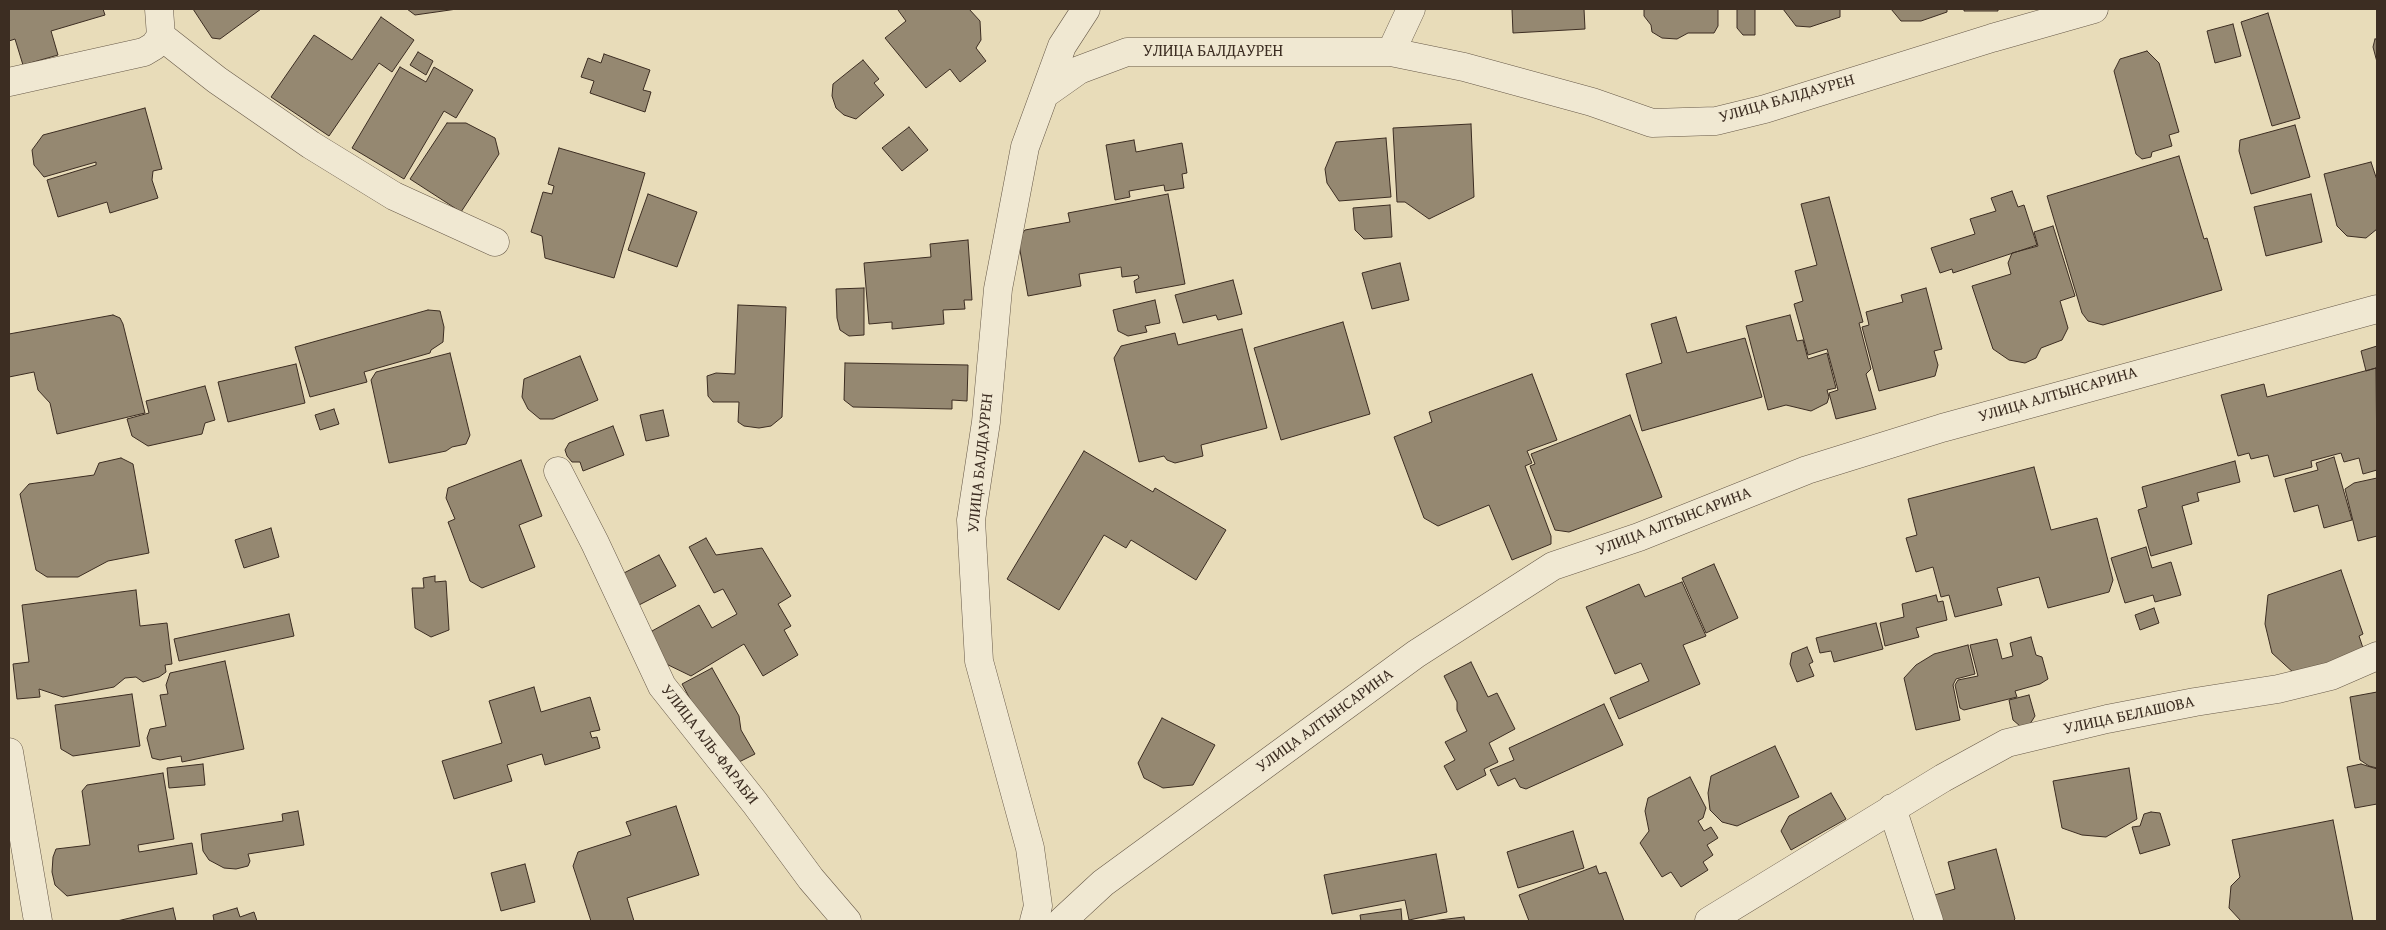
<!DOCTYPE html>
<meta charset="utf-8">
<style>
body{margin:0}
#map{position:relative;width:2386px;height:930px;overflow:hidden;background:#e8dcb9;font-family:"Gentium Book Plus",serif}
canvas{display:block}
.frame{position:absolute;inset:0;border:10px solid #3c2d22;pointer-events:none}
</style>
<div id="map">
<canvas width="2386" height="930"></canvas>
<div class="frame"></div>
</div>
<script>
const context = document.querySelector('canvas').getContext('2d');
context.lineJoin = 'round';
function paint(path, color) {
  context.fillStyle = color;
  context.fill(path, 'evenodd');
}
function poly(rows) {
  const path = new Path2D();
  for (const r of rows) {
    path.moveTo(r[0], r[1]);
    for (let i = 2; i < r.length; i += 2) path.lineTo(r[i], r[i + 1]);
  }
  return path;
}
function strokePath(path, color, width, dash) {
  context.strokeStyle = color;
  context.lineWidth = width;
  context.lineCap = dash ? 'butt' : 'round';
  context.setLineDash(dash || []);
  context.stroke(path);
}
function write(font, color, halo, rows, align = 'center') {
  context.font = font + ' "Gentium Book Plus",serif';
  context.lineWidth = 4.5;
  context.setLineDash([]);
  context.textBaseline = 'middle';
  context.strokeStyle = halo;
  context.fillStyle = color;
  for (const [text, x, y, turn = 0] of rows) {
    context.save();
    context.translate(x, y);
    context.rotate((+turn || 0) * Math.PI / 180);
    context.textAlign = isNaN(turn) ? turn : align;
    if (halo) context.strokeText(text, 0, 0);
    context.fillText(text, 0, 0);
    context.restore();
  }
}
const building = poly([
 [9,9,103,9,105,15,51,31,58,55,23,65,15,39,9,41,9,9],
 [193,9,261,9,220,39,212,38,193,9],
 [407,9,457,9,415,15,407,9],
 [900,9,969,9,980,21,981,40,976,48,986,61,960,82,950,69,926,88,885,38,906,21,898,10,900,9],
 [1512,9,1584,9,1585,29,1513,33,1512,9],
 [1644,9,1718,9,1718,26,1714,33,1688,33,1677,39,1662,38,1652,32,1651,25,1644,16,1644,9],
 [1737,9,1755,9,1755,35,1743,35,1737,28,1737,9],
 [1783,9,1840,9,1840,17,1810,27,1796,26,1783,9],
 [1891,9,1947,9,1947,12,1921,21,1901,21,1891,9],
 [1964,9,1998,9,1998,11,1964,11,1964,9],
 [2268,13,2300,118,2272,126,2241,22,2268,13],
 [381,17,414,40,392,72,379,63,329,136,271,97,314,35,352,60,381,17],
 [2233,24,2241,56,2215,63,2207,31,2233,24],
 [2375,39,2377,39,2377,62,2373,47,2375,39],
 [2147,51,2159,63,2179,132,2169,135,2172,146,2152,152,2151,157,2142,159,2136,154,2114,71,2120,59,2147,51],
 [418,52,433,61,426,75,410,65,418,52],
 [604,54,650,70,643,90,651,92,645,112,590,93,594,81,581,77,588,58,601,63,604,54],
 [863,60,879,79,874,83,884,95,856,119,844,115,836,108,832,96,833,84,863,60],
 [400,67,426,82,434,67,473,90,456,118,444,111,404,179,352,148,400,67],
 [145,108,162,169,153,171,152,180,158,198,110,213,107,202,58,217,47,180,96,165,96,162,44,177,34,165,32,150,43,135,145,108],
 [447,123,466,123,495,138,499,154,461,212,410,179,447,123],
 [1471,124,1474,197,1429,219,1405,202,1397,202,1393,128,1471,124],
 [2295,125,2310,177,2251,194,2239,151,2240,140,2295,125],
 [909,127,928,150,902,171,882,148,909,127],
 [1386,138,1391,197,1339,201,1327,183,1325,169,1336,142,1386,138],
 [1134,140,1136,152,1182,143,1187,173,1182,174,1184,188,1165,191,1164,185,1129,191,1130,197,1115,200,1106,145,1134,140],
 [559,148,645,173,614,278,545,258,542,236,531,232,543,192,552,194,554,186,548,184,559,148],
 [2179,156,2204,239,2207,238,2222,290,2103,325,2088,321,2082,313,2047,196,2179,156],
 [2371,162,2377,180,2377,229,2366,238,2347,236,2337,226,2324,174,2371,162],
 [2012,191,2018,207,2024,205,2037,245,1953,273,1952,269,1940,273,1931,248,1975,234,1970,219,1996,211,1991,198,2012,191],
 [648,194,697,212,677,267,628,250,648,194],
 [1168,194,1185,284,1136,293,1134,281,1139,278,1138,275,1122,277,1121,267,1079,274,1081,286,1028,296,1018,239,1025,230,1070,222,1068,213,1168,194],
 [2311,194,2322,242,2266,256,2254,207,2311,194],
 [1829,197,1863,322,1859,323,1871,369,1866,374,1876,409,1836,419,1829,393,1838,390,1827,349,1808,355,1794,304,1803,301,1795,271,1817,265,1801,204,1829,197],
 [1390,205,1392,237,1364,239,1355,230,1353,208,1390,205],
 [2053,226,2075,296,2060,301,2068,328,2062,340,2041,348,2036,358,2025,363,2009,360,1993,349,1972,286,2011,274,2008,263,2012,253,2038,246,2034,232,2053,226],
 [968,240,972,300,964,300,965,309,943,310,944,324,892,329,892,322,869,324,864,263,931,257,930,244,968,240],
 [1400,263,1409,300,1372,309,1362,273,1400,263],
 [1233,280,1242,314,1218,320,1216,315,1183,323,1175,295,1233,280],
 [864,288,864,335,849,336,840,330,837,318,836,289,864,288],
 [1926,288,1942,349,1934,351,1938,365,1935,376,1879,391,1862,327,1869,325,1866,312,1903,302,1901,295,1926,288],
 [1155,300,1160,323,1145,326,1147,332,1128,336,1118,331,1113,310,1155,300],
 [738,305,786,307,782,417,771,426,759,428,744,426,738,422,739,402,713,402,708,396,707,376,716,373,735,374,738,305],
 [428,310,440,311,444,327,443,342,431,350,430,353,364,372,367,382,310,397,295,347,428,310],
 [113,315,120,318,123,324,145,413,57,434,50,403,38,390,34,372,9,377,9,334,113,315],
 [1790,315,1797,341,1803,340,1808,359,1827,353,1836,388,1827,390,1829,397,1827,403,1811,411,1786,405,1768,410,1746,326,1790,315],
 [1676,317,1687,353,1745,338,1762,397,1642,431,1626,374,1662,363,1651,324,1676,317],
 [1343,322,1370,414,1281,440,1254,348,1343,322],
 [1242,329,1267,428,1201,445,1203,456,1175,463,1167,460,1164,456,1139,462,1114,358,1121,346,1175,333,1178,345,1242,329],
 [2377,346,2377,372,2376,368,2366,371,2361,351,2377,346],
 [450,353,470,435,466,444,452,447,446,451,389,463,371,380,376,372,450,353],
 [580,356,598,400,553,419,540,419,528,409,522,397,524,379,580,356],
 [845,363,968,365,967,401,952,400,952,409,853,407,844,400,845,363],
 [296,364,305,403,228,422,218,382,296,364],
 [2376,368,2377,470,2363,474,2359,458,2344,462,2341,453,2311,461,2312,467,2274,477,2268,455,2251,459,2249,453,2238,456,2221,395,2264,384,2267,397,2376,368],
 [1532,374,1557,440,1527,451,1532,463,1525,466,1551,536,1551,544,1512,560,1489,505,1438,526,1424,518,1394,437,1432,422,1429,412,1532,374],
 [205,386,215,420,205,423,202,434,148,446,132,436,127,419,149,413,146,401,205,386],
 [334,409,339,424,320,430,315,415,334,409],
 [663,410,669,436,646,441,640,415,663,410],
 [1630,415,1662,497,1569,532,1555,530,1530,466,1535,464,1531,454,1630,415],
 [613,426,624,455,583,471,580,462,572,462,567,456,565,450,569,443,613,426],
 [1084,451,1153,492,1155,488,1226,530,1196,580,1131,540,1126,548,1104,535,1059,610,1007,579,1084,451],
 [2334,457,2352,520,2324,528,2318,505,2294,512,2285,479,2318,470,2316,463,2334,457],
 [121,458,133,464,149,553,108,561,78,577,47,577,36,570,20,494,29,484,94,475,99,463,121,458],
 [521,460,542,516,519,525,535,567,482,588,470,581,448,522,455,519,446,498,448,488,521,460],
 [2235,461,2240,482,2197,493,2199,501,2182,506,2192,544,2151,556,2138,510,2147,507,2142,487,2235,461],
 [2034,467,2051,530,2097,518,2113,580,2109,592,2048,608,2039,577,1997,588,2002,605,1955,617,1949,595,1941,597,1933,567,1916,572,1906,538,1917,535,1908,499,2034,467],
 [2377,478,2377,536,2358,541,2345,489,2354,483,2377,478],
 [271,528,279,557,244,568,235,540,271,528],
 [706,538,716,555,762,548,791,596,778,604,791,626,784,630,798,655,763,676,744,644,691,676,658,660,652,631,699,605,712,628,737,614,723,589,714,593,689,547,706,538],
 [2146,547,2152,568,2171,562,2181,595,2155,602,2153,595,2125,603,2111,558,2146,547],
 [659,555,676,586,639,605,622,574,659,555],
 [1714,564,1738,618,1706,633,1682,578,1714,564],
 [2341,570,2363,634,2359,636,2364,651,2295,674,2272,653,2265,624,2268,595,2341,570],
 [435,576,435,582,446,581,449,630,431,637,415,628,412,588,424,588,423,578,435,576],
 [1682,582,1706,636,1683,645,1700,684,1619,719,1610,698,1649,681,1641,663,1615,674,1586,607,1639,584,1645,597,1682,582],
 [136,590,140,626,167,623,172,664,165,665,166,672,159,677,143,682,136,677,125,678,114,687,63,697,39,689,40,697,17,699,13,664,29,662,22,605,136,590],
 [1936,595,1938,602,1943,601,1947,620,1916,628,1919,637,1885,646,1880,623,1904,617,1902,604,1936,595],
 [2154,608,2159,623,2140,630,2135,615,2154,608],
 [289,614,294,636,179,661,174,639,289,614],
 [1876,623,1883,649,1834,662,1831,651,1820,653,1816,638,1876,623],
 [2031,637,2036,655,2042,657,2048,679,2040,684,2015,691,2017,697,1964,710,1960,708,1955,685,1958,680,1978,676,1970,645,1997,639,2002,659,2013,656,2010,643,2031,637],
 [1968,645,1975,674,1956,679,1953,685,1960,720,1916,730,1904,678,1916,665,1934,654,1968,645],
 [1807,647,1813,662,1809,664,1814,676,1797,682,1790,664,1792,653,1807,647],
 [225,661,244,749,182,762,181,756,160,760,152,758,147,738,150,729,166,726,160,695,168,694,166,685,170,673,225,661],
 [1471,662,1488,697,1497,693,1515,729,1489,743,1498,762,1484,769,1486,775,1457,790,1444,766,1455,760,1445,742,1467,731,1457,710,1457,702,1444,676,1471,662],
 [712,668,739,716,741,730,755,754,735,764,717,749,682,684,712,668],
 [534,687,541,712,590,697,600,730,590,732,592,738,597,737,600,748,545,765,542,754,507,765,512,781,454,799,442,761,502,743,489,701,534,687],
 [2377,692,2377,768,2369,766,2360,760,2350,697,2377,692],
 [132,694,140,746,73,756,61,749,55,705,132,694],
 [2029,695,2035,716,2030,724,2020,726,2013,720,2009,700,2029,695],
 [1604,704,1623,745,1526,789,1520,787,1515,778,1498,786,1490,770,1514,760,1509,748,1604,704],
 [1162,718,1215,745,1193,785,1163,788,1144,778,1138,763,1162,718],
 [1775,746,1799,797,1737,826,1722,822,1710,810,1708,793,1711,776,1775,746],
 [203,764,205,785,169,788,167,768,203,764],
 [2361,764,2377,769,2377,804,2355,808,2347,767,2361,764],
 [2129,768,2137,819,2106,837,2082,835,2062,828,2053,781,2129,768],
 [163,773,174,839,138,845,139,852,192,843,197,874,67,896,55,885,52,872,53,857,56,849,90,845,82,791,87,785,163,773],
 [1690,777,1706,808,1703,818,1698,821,1704,831,1711,827,1718,838,1707,845,1713,855,1703,862,1708,870,1681,887,1671,872,1662,877,1640,843,1649,831,1645,811,1648,798,1690,777],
 [1831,793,1846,819,1791,850,1781,831,1789,816,1831,793],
 [676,806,699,875,627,898,634,921,591,921,573,866,578,852,631,835,626,822,676,806],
 [298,811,304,845,248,854,250,861,248,866,236,869,224,868,209,860,203,851,201,834,283,821,282,814,298,811],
 [2151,812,2160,813,2170,845,2140,854,2132,827,2140,826,2144,814,2151,812],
 [2333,820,2353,921,2241,921,2229,908,2231,886,2240,877,2232,840,2333,820],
 [1573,831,1584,868,1518,888,1507,852,1573,831],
 [1996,849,2015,919,2013,921,1938,921,1931,896,1955,889,1948,862,1996,849],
 [1436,854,1447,912,1409,920,1405,900,1332,914,1324,875,1436,854],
 [525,864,535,902,501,911,491,873,525,864],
 [1596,866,1599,874,1606,872,1624,921,1529,921,1519,895,1596,866],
 [173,908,176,921,117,921,173,908],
 [237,908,240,917,254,912,257,921,214,921,213,915,237,908],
 [1401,909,1402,921,1361,921,1360,915,1401,909],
 [1464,917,1465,921,1431,921,1464,917]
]);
paint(building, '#958871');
strokePath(building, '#3c2d22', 1);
const minor = poly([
 [161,36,217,80,311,145,394,196,495,242],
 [1391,52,1411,9],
 [9,82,144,52,154,46,161,36,159,9],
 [1045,94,1079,70,1127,52,1391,52,1464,67,1592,102,1652,123,1716,121,1765,109,1992,38,2094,9],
 [558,471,595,543,662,686,755,803,811,879,847,921],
 [9,752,38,921],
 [1892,808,1929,921],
 [1034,921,1038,906,1030,848,979,661,971,520,986,422,998,289,1025,147,1062,46,1086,9],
 [1062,921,1103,883,1416,654,1553,566,1639,537,1807,470,1942,428,2377,309],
 [1709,921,1943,778,2007,743,2107,719,2195,702,2278,689,2331,676,2377,656]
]);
strokePath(minor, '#675948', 29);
strokePath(minor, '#f0e8d2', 28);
write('16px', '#3c2d22', '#f0e8d2', [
 ["УЛИЦА БАЛДАУРЕН",1213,52],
 ["УЛИЦА БАЛДАУРЕН",1787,99,-16],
 ["УЛИЦА АЛТЫНСАРИНА",2058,395,-16],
 ["УЛИЦА БАЛДАУРЕН",981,463,-84],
 ["УЛИЦА АЛТЫНСАРИНА",1674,522,-21],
 ["УЛИЦА БЕЛАШОВА",2129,716,-12],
 ["УЛИЦА АЛТЫНСАРИНА",1325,721,-36],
 ["УЛИЦА АЛЬ-ФАРАБИ",709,745,52]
]);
</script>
